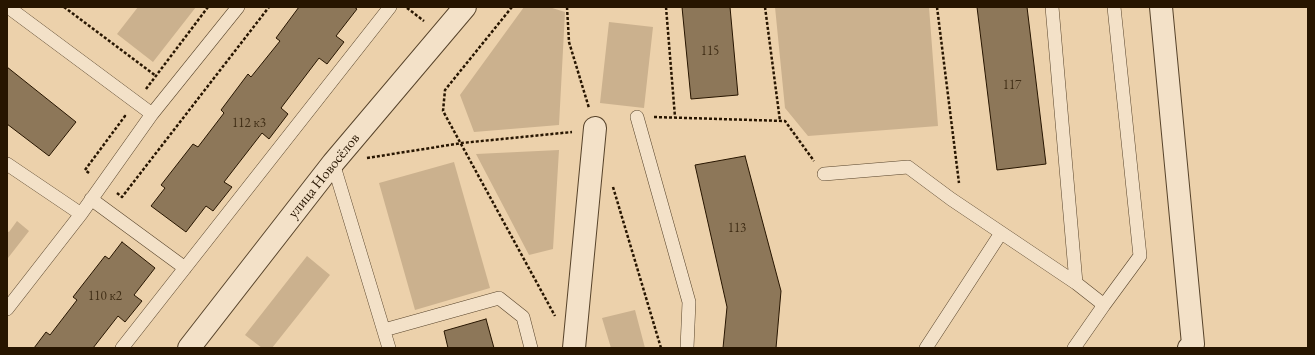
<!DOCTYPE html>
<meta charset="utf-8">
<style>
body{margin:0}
#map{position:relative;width:1315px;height:355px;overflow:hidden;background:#ecd1ab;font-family:"EB Garamond",serif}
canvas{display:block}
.frame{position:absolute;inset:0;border:8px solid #271500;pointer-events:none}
</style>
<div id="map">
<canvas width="1315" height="355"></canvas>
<div class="frame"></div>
</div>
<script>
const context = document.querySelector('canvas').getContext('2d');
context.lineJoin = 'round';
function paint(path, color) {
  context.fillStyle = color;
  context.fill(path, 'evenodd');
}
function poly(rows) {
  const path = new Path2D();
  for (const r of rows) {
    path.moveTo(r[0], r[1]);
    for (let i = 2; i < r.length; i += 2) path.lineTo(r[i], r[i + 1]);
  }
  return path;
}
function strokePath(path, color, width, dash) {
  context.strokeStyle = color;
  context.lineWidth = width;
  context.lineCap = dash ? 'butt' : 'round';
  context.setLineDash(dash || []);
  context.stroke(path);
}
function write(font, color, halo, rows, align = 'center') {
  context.font = font + ' "EB Garamond",serif';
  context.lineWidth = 3;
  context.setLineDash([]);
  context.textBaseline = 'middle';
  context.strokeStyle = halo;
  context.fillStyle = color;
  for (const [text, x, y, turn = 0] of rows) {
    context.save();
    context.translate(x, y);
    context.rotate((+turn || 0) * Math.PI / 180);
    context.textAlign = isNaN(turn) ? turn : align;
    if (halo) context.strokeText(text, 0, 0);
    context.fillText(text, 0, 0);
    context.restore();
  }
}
paint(poly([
 [138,7,196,7,153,62,117,34],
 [524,7,549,7,565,12,559,125,474,132,460,95],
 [775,7,929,7,938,126,808,136,785,108],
 [609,22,653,27,644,108,600,103],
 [559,150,553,249,529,255,476,154],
 [454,162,490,288,415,310,379,183],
 [17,221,29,231,8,258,7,231,9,232],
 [307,256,330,275,272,348,262,348,245,335],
 [635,310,645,348,611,348,602,318]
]), '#cbb18e');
const building = poly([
 [299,7,354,7,357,9,336,36,344,42,327,64,319,58,281,108,288,114,269,139,262,133,224,182,232,187,213,211,206,206,186,232,151,206,165,188,161,185,193,144,198,147,224,113,221,110,248,74,251,77,280,41,276,38,299,7],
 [682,7,730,7,738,95,691,99,682,7],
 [977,7,1027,7,1046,164,997,170,977,7],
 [7,67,76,122,49,156,7,124,7,67],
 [745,156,781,291,776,348,723,348,727,307,695,165,745,156],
 [122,242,155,268,134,295,142,301,125,322,118,316,93,348,34,348,46,332,50,335,77,300,73,297,105,256,109,259,122,242],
 [486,319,494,348,448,348,444,331,486,319]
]);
paint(building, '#8d7759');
strokePath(building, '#271500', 1);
const lane = poly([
 [8,7,152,114],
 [637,117,689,302,687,348],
 [333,163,389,348],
 [7,164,81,214],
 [824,174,908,167,951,199,1076,283,1052,7],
 [91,199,185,268],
 [1076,283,1104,305,1140,256,1114,7],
 [7,309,81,214,152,114,238,7],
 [384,330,499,298,523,317,531,348],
 [122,348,390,7],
 [926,348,1001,233],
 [1074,348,1104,305]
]);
const street = poly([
 [1161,7,1193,344,1189,348],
 [189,348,333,163,465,7],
 [574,348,595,128]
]);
strokePath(lane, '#58442b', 14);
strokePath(street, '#58442b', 24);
strokePath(poly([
 [64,7,156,76],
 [512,7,445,90,443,111,555,316],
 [567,7,569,42,589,108],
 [666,7,675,117],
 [765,7,780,121],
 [937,7,959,183],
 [407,8,424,21],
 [146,89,208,7],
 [654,117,785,121,814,161],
 [367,158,462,143,572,132],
 [89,173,85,170,125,116,124,116],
 [613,187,661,348],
 [117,193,122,197,269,7]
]), '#271500', 2.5, [3, 2]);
strokePath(lane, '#f3e1c8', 13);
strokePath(street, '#f3e1c8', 22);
write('13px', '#402e16', null, [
 ["115",710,51],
 ["117",1012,85],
 ["112 к3",249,123],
 ["113",737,228],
 ["110 к2",105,296]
]);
write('15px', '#271500', '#f3e1c8', [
 ["улица Новосёлов",324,176,-51]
]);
</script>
